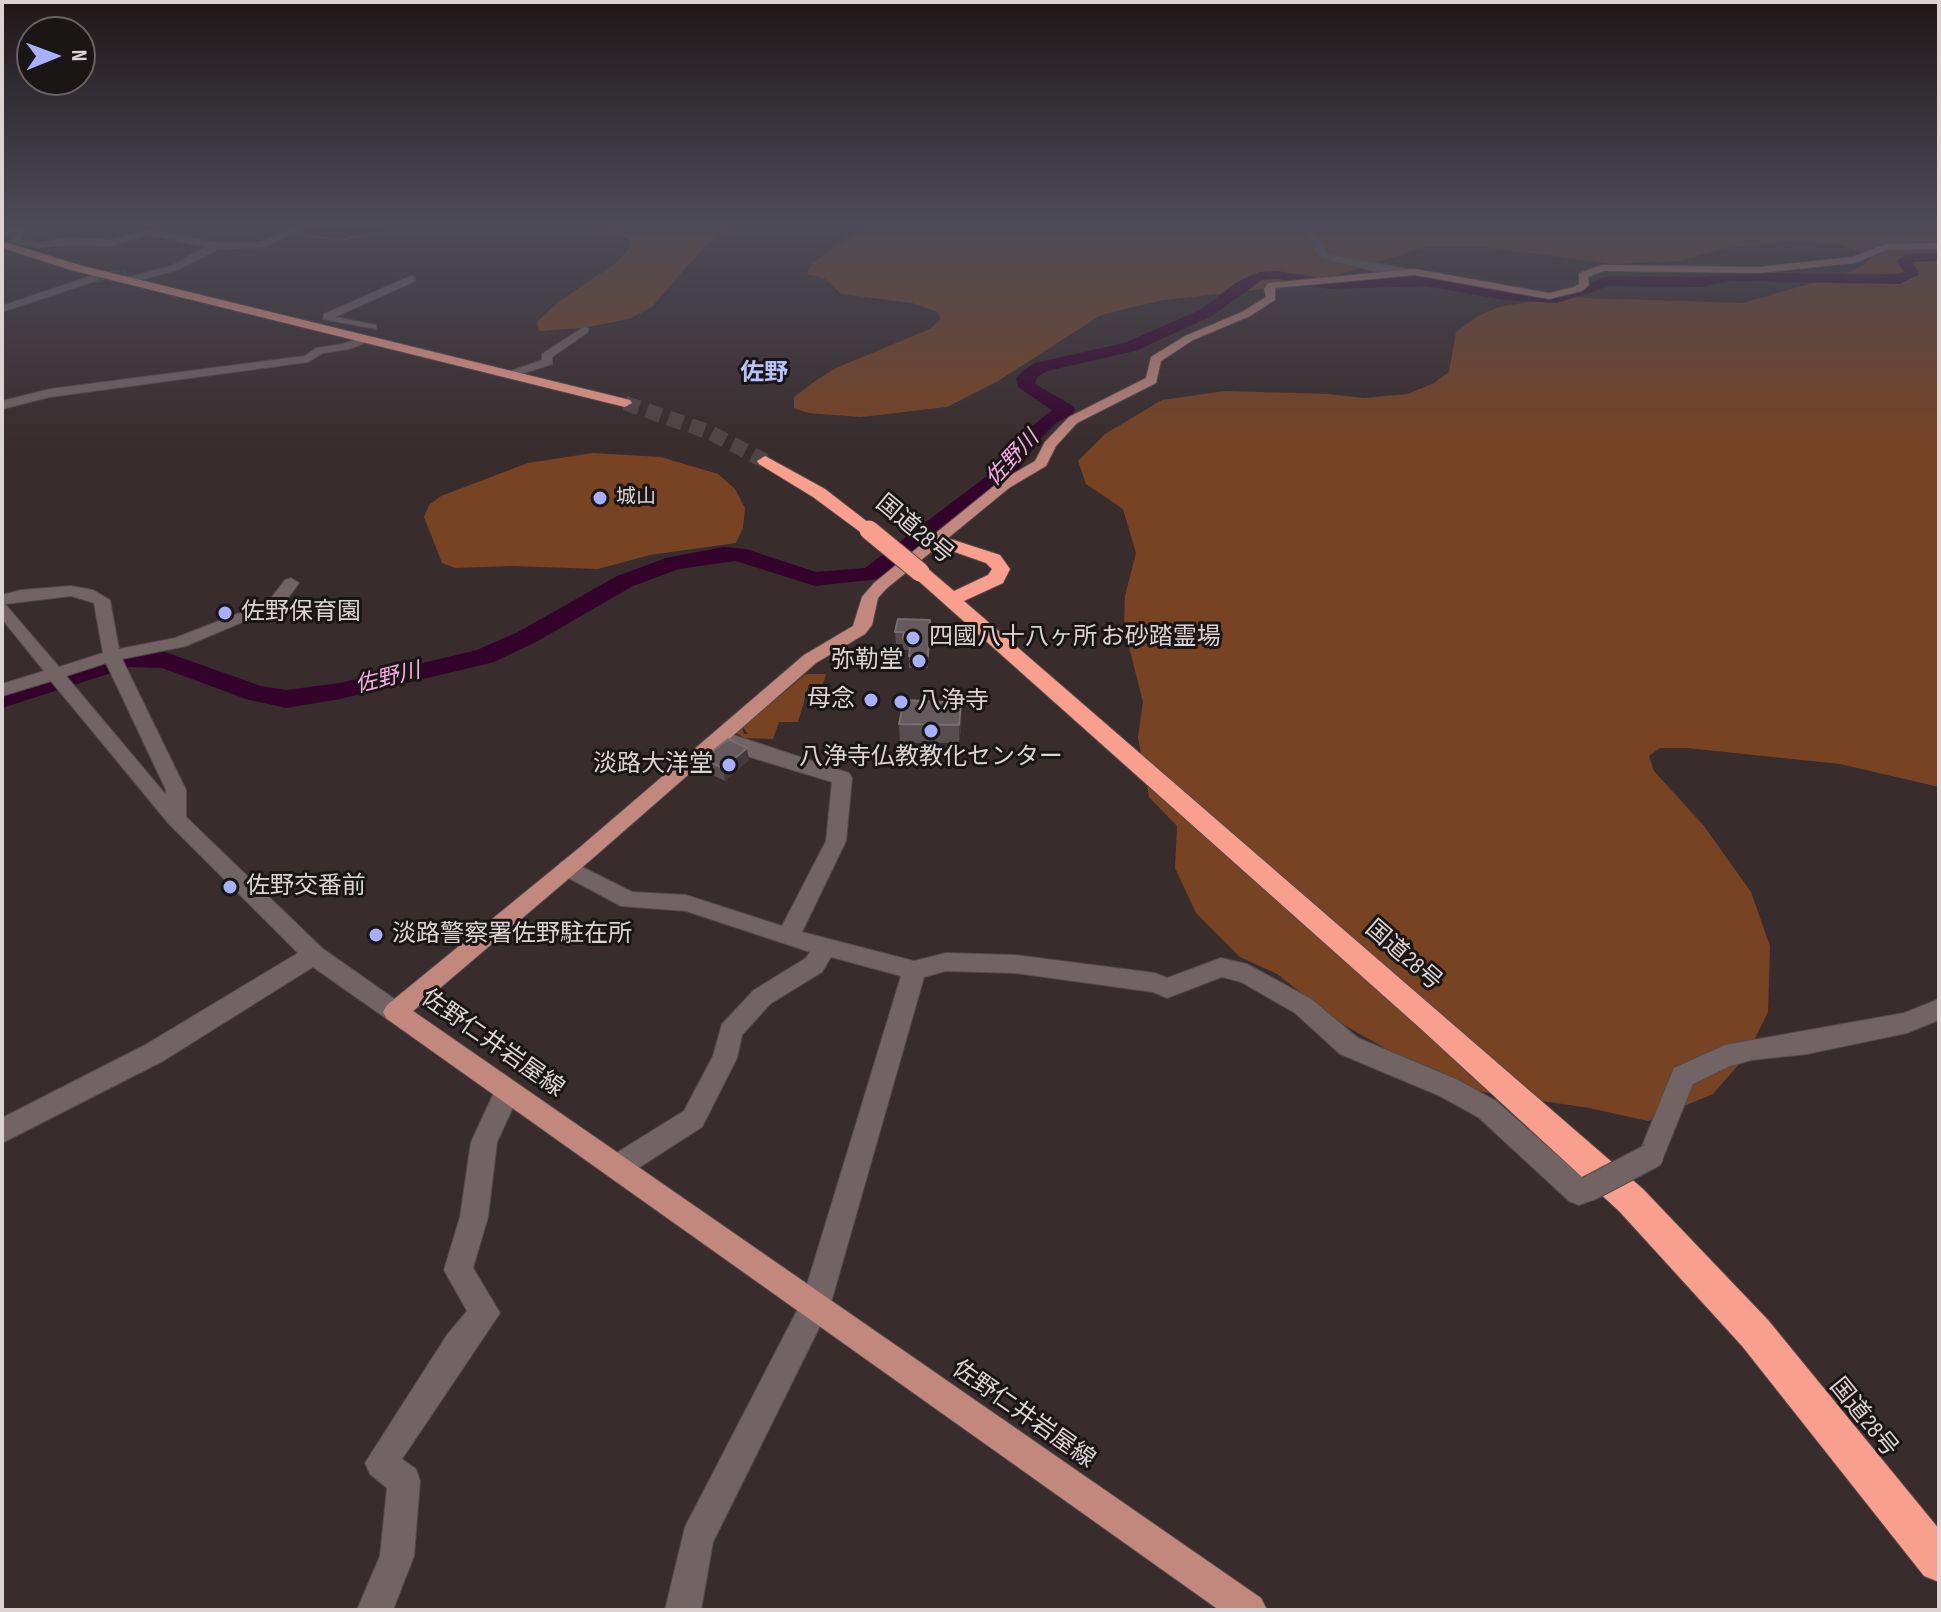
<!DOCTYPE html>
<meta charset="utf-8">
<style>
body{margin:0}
#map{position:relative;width:1941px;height:1612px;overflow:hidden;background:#382c2d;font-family:"Sofia Sans Condensed",sans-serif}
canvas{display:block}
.frame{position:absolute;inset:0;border:4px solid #dbd3d4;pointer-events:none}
.north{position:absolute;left:16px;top:16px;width:80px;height:80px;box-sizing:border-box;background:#1b1616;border:2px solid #686262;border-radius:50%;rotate:89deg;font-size:22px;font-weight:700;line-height:32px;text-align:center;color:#dbd3d4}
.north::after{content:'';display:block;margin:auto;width:28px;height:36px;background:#a8b0fc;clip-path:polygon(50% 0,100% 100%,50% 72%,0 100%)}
</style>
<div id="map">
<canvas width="1941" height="1612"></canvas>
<div class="frame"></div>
<div class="north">N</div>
</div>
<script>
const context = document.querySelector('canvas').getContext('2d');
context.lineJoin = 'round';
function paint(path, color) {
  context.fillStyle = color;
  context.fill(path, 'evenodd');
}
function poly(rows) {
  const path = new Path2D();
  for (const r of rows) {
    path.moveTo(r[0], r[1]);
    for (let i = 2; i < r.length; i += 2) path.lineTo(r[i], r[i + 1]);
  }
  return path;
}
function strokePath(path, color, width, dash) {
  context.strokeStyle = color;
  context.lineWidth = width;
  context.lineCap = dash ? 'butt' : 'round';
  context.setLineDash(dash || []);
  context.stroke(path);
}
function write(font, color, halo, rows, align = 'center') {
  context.font = font + ' "Sofia Sans Condensed","Noto Sans JP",sans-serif';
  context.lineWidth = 6;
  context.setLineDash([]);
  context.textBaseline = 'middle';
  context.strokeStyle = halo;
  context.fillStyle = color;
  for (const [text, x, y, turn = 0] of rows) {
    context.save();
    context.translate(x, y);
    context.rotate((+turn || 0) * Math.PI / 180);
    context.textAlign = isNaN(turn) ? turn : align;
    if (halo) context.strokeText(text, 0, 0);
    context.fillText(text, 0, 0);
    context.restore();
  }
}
paint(poly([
 [598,224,737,224,703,248,652,307,629,319,582,328,539,331,537,322,557,303,617,262,630,247,632,242,628,239,604,230],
 [867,224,1939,224,1939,787,1840,764,1687,748,1660,748,1649,756,1654,771,1704,826,1751,892,1770,946,1768,1012,1747,1055,1713,1094,1648,1121,1589,1108,1469,1090,1446,1082,1358,1033,1331,1017,1277,974,1240,957,1196,913,1175,868,1177,826,1149,797,1138,737,1143,702,1124,627,1125,596,1136,553,1123,509,1086,484,1078,461,1105,434,1162,400,1225,391,1328,394,1364,398,1408,394,1434,383,1449,372,1456,332,1478,316,1499,307,1556,297,1743,303,1850,272,1866,264,1869,258,1864,253,1838,244,1787,242,1727,248,1678,261,1614,264,1484,247,1424,247,1331,277,1255,290,1163,300,1101,315,998,381,947,407,861,417,808,413,794,408,794,397,818,379,836,368,930,329,941,319,937,312,912,303,841,294,826,279,807,274,812,263],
 [593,453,661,457,718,474,735,489,745,508,743,528,736,543,650,555,598,569,512,566,455,568,442,563,424,517,429,505,441,496,528,463],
 [806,674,826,674,823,684,809,684,798,722,779,722,773,739,745,738,736,733,742,728,744,734,748,734,743,727]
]), '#784323');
const water = poly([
 [318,224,346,227,398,227,384,232,339,240,295,233,318,224]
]);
paint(water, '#34032c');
strokePath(water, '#66415e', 2);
paint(poly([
 [1939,253,1939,261,1912,262,1920,274,1900,284,1730,281,1703,287,1610,286,1557,303,1504,300,1426,286,1329,289,1277,279,1262,280,1212,316,1135,351,1047,371,1037,377,1035,384,1073,406,1075,410,1073,414,1056,423,1039,440,1017,472,879,579,815,586,736,561,679,569,633,586,536,642,494,662,340,699,286,708,246,699,162,668,130,667,2,708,2,690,77,664,130,651,165,652,261,686,286,690,340,683,477,650,518,632,617,576,666,558,723,547,746,549,816,572,865,568,1003,464,1025,432,1052,410,1018,387,1016,378,1025,369,1035,363,1124,343,1200,310,1237,282,1259,272,1277,271,1329,279,1426,276,1504,290,1556,293,1609,276,1703,277,1730,273,1898,274,1904,272,1897,261,1905,254,1939,253]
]), '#34032c');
strokePath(poly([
 [94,278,126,275]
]), '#504546', 10, [10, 5]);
strokePath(poly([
 [625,403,709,432,765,461]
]), '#504546', 15, [15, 8]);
const minor = poly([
 [304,224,316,224,263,247,218,249,177,270,126,284,122,283,122,279,171,266,206,247,149,235,110,246,72,244,38,248,11,242,15,233,2,232,2,226,25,229,20,239,38,242,72,238,110,240,149,229,216,243,259,242,304,224],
 [1308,224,1317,224,1315,231,1327,254,1430,273,1425,276,1374,271,1320,258,1305,231,1308,224],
 [94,275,98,276,98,280,2,312,2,306,94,275],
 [411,276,415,277,415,281,335,317,376,325,376,329,323,319,324,314,411,276],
 [584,327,588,328,588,332,552,357,552,364,509,378,503,374,542,360,542,354,584,327],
 [366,336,372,339,370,341,349,349,323,353,308,362,50,397,2,409,2,401,50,389,305,356,316,348,343,344,366,336],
 [291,578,299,583,279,610,266,612,186,646,122,659,186,790,186,817,322,948,403,1005,407,1012,403,1019,395,1022,387,1019,313,967,163,1061,2,1143,2,1118,145,1045,298,953,169,824,51,681,2,696,2,684,44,671,2,619,2,595,21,590,71,586,93,590,110,600,119,649,175,638,268,602,285,580,291,578],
 [71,596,94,603,103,653,59,667,5,604,71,596],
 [106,663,166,790,166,795,66,676,106,663],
 [724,732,849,773,852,778,846,841,802,932,914,961,946,953,1015,955,1155,973,1167,978,1221,958,1247,964,1311,999,1358,1038,1458,1080,1496,1101,1583,1178,1588,1176,1598,1180,1602,1189,1598,1198,1579,1205,1569,1201,1478,1117,1440,1096,1340,1054,1295,1013,1241,982,1222,977,1167,998,1153,992,1015,973,946,971,924,977,830,1306,713,1542,701,1610,665,1610,685,1527,802,1301,901,976,831,957,822,972,770,1004,742,1035,737,1058,702,1127,626,1176,617,1180,608,1176,604,1167,608,1158,684,1111,713,1056,722,1024,754,990,806,958,810,952,686,911,621,906,561,874,557,868,561,862,568,860,632,892,686,895,782,926,826,841,832,782,750,757,717,742,715,738,724,732],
 [1939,999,1939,1020,1907,1033,1807,1054,1752,1060,1730,1066,1693,1084,1660,1165,1651,1169,1642,1165,1638,1156,1674,1068,1725,1045,1904,1013,1939,999],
 [507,1081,516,1084,520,1092,497,1142,488,1217,473,1268,500,1313,402,1459,416,1469,420,1481,414,1556,393,1610,357,1610,380,1556,387,1488,370,1474,365,1463,447,1335,467,1311,444,1270,460,1217,471,1142,498,1084,507,1081]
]);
const major = poly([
 [1939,243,1939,249,1887,250,1854,263,1759,273,1603,271,1588,277,1589,285,1582,291,1549,299,1415,275,1275,288,1275,300,1250,316,1193,340,1161,361,1156,383,1077,423,1056,446,1046,466,1009,488,886,589,878,598,872,625,865,634,816,663,593,858,413,1011,1261,1598,1267,1610,1219,1610,387,1019,383,1012,387,1005,579,848,804,655,853,626,862,597,874,583,999,482,1035,461,1045,442,1069,417,1146,378,1151,357,1185,336,1242,312,1266,297,1264,289,1268,283,1415,269,1549,293,1574,287,1579,284,1579,273,1602,265,1759,267,1852,257,1886,244,1939,243]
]);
const highway = poly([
 [2,241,79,265,630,400,632,403,625,407,71,270,2,248,2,241],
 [765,456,825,489,878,530,869,535,863,534,813,497,759,464,757,461,765,456],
 [938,535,1000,555,1010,569,1003,583,964,601,1643,1189,1768,1320,1939,1529,1939,1582,1924,1576,1742,1346,1619,1211,1421,1029,913,576,911,572,913,568,927,568,954,591,988,575,992,569,986,563,932,544,929,540,938,535]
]);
strokePath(minor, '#54494a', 2);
strokePath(major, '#54494a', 2);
strokePath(highway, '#54494a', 2);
paint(minor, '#726465');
paint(major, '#c2877d');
paint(highway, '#f89f8d');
const minorBridge = poly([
 [1588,1189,1651,1156]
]);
const highwayBridge = poly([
 [869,530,920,572]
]);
strokePath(minorBridge, '#54494a', 27, []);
strokePath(highwayBridge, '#54494a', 21, []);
strokePath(minorBridge, '#726465', 25);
strokePath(highwayBridge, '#f89f8d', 19);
paint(poly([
 [895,632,930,632,928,668,909,668,909,650,903,650,903,644,896,644],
 [962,721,959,743,900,743,899,724],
 [703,759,749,760,725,781,706,772]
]), '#574c50');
paint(poly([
 [961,703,962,721,959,743,959,725],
 [747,748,749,760,725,781,723,768]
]), '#45393c');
const building = poly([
 [898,619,930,620,928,656,909,656,911,638,903,638,904,632,895,632,898,619],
 [904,700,961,703,959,725,899,724,904,700],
 [728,739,747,748,723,768,703,759,728,739]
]);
paint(building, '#655b5e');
strokePath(building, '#786e71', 2);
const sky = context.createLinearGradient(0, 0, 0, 450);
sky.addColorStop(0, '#1f1819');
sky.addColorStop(0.5, '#4d4b57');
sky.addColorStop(1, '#4d4b5700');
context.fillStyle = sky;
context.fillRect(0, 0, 1941, 450);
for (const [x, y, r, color] of [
 [600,498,8,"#a8b0fc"],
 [225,613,8,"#a8b0fc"],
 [913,638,8,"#a8b0fc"],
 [919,661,8,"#a8b0fc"],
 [871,700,8,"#a8b0fc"],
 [901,702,8,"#a8b0fc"],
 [931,731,8,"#a8b0fc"],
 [729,765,8,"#a8b0fc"],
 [230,887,8,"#a8b0fc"],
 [376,935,8,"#a8b0fc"]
]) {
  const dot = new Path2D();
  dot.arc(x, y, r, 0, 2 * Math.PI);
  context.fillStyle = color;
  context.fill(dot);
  strokePath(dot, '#1b1616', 3);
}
write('20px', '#dbd3d4', '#1b1616', [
 ["城山",616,498]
], 'left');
write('italic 22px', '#f8ace7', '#1b1616', [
 ["佐野川",1013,459,-47],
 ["佐野川",388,679,-14]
]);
write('bold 24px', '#bac1f9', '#1b1616', [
 ["佐野",764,374]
]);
write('24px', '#dbd3d4', '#1b1616', [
 ["国道28号",914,530,40],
 ["国道28号",1403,956,41],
 ["佐野仁井岩屋線",492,1044,35],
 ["佐野仁井岩屋線",1023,1415,35],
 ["国道28号",1863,1418,51]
]);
write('24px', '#dbd3d4', '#1b1616', [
 ["佐野保育園",241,613],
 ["四國八十八ヶ所 お砂踏霊場",929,638],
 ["弥勒堂",903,661,"right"],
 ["母念",855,700,"right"],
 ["八浄寺",917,702],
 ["八浄寺仏教教化センター",931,758,"center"],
 ["淡路大洋堂",713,765,"right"],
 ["佐野交番前",246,887],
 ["淡路警察署佐野駐在所",392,935]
], 'left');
</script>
